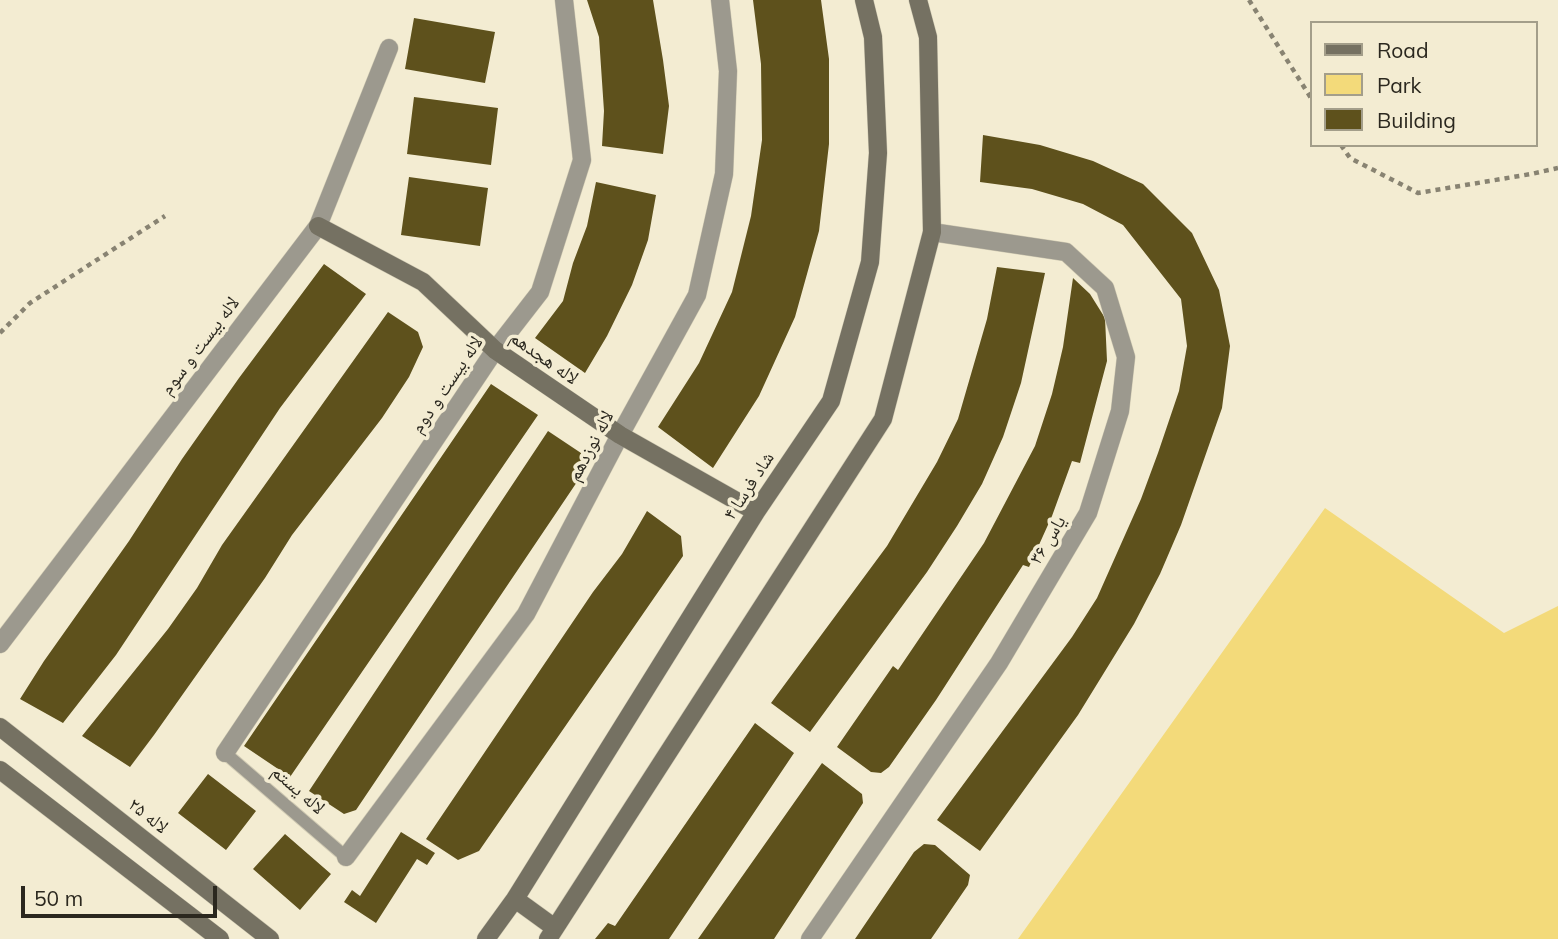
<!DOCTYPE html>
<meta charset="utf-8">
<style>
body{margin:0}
#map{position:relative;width:1558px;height:939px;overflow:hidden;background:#f3ecd2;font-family:Mulish,sans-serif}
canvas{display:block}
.legend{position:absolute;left:1310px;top:21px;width:228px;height:126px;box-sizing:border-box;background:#f3ecd2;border:2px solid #a39e8a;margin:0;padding:9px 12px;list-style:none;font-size:21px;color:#2b281f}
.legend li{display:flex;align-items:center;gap:14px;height:35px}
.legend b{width:35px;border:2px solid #a39e8a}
.scale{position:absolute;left:21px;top:886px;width:196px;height:32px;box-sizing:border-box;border:4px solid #2b281f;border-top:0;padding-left:9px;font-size:21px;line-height:24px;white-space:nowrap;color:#2b281f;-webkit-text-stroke:5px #f3ecd2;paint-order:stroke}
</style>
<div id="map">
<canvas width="1558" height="939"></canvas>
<ul class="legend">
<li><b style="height:9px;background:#757162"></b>Road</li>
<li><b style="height:19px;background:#f3da7a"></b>Park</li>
<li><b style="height:19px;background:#5e511c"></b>Building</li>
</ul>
<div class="scale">50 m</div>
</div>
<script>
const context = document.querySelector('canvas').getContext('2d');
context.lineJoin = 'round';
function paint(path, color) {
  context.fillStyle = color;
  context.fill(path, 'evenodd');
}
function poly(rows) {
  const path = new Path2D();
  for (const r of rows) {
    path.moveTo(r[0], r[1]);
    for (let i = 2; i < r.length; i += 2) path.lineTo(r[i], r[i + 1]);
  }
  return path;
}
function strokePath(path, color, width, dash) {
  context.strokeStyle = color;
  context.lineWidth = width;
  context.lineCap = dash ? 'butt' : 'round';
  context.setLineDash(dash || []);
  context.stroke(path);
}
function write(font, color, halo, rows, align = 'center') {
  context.font = font + ' Mulish,"Noto Naskh Arabic",sans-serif';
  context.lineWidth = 7;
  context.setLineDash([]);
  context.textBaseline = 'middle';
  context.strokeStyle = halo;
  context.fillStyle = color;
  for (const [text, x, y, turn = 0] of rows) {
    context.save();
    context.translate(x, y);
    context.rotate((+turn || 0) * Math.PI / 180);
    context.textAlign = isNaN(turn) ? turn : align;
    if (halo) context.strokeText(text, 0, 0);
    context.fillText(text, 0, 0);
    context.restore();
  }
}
paint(poly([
 [1325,508,1504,633,1558,606,1558,939,1018,939]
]), '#f3da7a');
paint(poly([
 [587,0,653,0,663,60,669,106,663,154,602,146,604,111,599,37],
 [753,0,821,0,829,59,829,144,819,231,795,317,759,396,713,468,658,427,699,363,732,292,751,216,762,140,761,64],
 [414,18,495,32,485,83,405,69],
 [414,97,498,108,491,165,407,154],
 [983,135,1040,145,1093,161,1143,184,1192,233,1219,290,1230,346,1222,408,1181,525,1160,574,1134,624,1078,715,980,851,937,820,1072,637,1097,598,1141,499,1158,453,1179,391,1187,346,1181,299,1123,225,1083,204,1032,189,980,182],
 [409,177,488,188,480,246,401,235],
 [596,182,656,195,648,240,632,285,607,336,585,373,535,338,563,301,573,263,587,226],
 [324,264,366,294,280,408,116,655,63,723,20,699,44,661,129,541,182,459,239,378],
 [997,267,1045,273,1021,383,1003,437,982,484,957,526,927,572,810,732,771,703,887,546,937,462,958,419,987,319],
 [1073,278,1090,294,1105,318,1107,361,1080,463,1072,461,1052,516,1029,567,1023,565,936,700,889,767,881,773,871,772,837,747,893,666,898,670,984,543,1035,446,1052,394,1063,347],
 [388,312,418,332,423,347,409,377,382,418,292,535,265,578,154,735,130,767,82,736,168,629,197,588,222,545],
 [491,384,538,415,290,777,244,746],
 [548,431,581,453,584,469,581,476,356,810,344,814,309,791],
 [647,511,681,536,683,556,479,851,458,860,426,839,593,592,622,554],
 [755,723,794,753,669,939,595,939,608,923,615,926],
 [822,763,862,794,863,803,774,939,698,939],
 [208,774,256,811,226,850,178,813],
 [401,832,435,853,427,865,417,859,376,923,344,902,352,890,360,896],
 [285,834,331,874,300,910,253,869],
 [924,844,935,845,970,875,968,885,931,939,855,939,914,852]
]), '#5e511c');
const lane = poly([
 [225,753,346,857]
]);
const street = poly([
 [0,644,318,226,389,48],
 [225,753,495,350,540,292,582,160,564,0],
 [346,857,526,614,620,435,697,295,724,174,728,71,720,0],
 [810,939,999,663,1088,513,1120,411,1126,357,1105,288,1066,252,932,232]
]);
const secondary = poly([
 [318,226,423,282,495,350,620,435,756,512],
 [0,727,270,939],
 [0,770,220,939],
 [515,899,555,928],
 [486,939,515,899,756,512,831,401,870,262,878,153,873,37,864,0],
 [548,939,883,419,932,232,928,37,918,0]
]);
strokePath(lane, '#cfc9b2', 14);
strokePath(street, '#cfc9b2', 19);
strokePath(secondary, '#cfc9b2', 19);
strokePath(poly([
 [1249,0,1311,98],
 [1341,145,1350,158,1418,193,1531,174,1558,168],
 [0,333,30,303,165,216]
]), '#888372', 4.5, [5, 5]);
strokePath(lane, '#9c998e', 12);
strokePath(street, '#9c998e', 18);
strokePath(secondary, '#757162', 18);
write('19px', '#2b281f', '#f3ecd2', [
 ["لاله بیست و سوم",200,346,-53],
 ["لاله هجدهم",544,358,35],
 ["لاله بیست و دوم",447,385,-56],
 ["لاله نوزدهم",591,446,-62],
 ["شاد فرسا ۴",749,486,-57],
 ["یاس ۳۶",1048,540,-59],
 ["لاله یستم",298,790,41],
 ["لاله ۲۵",148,816,38]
]);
</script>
